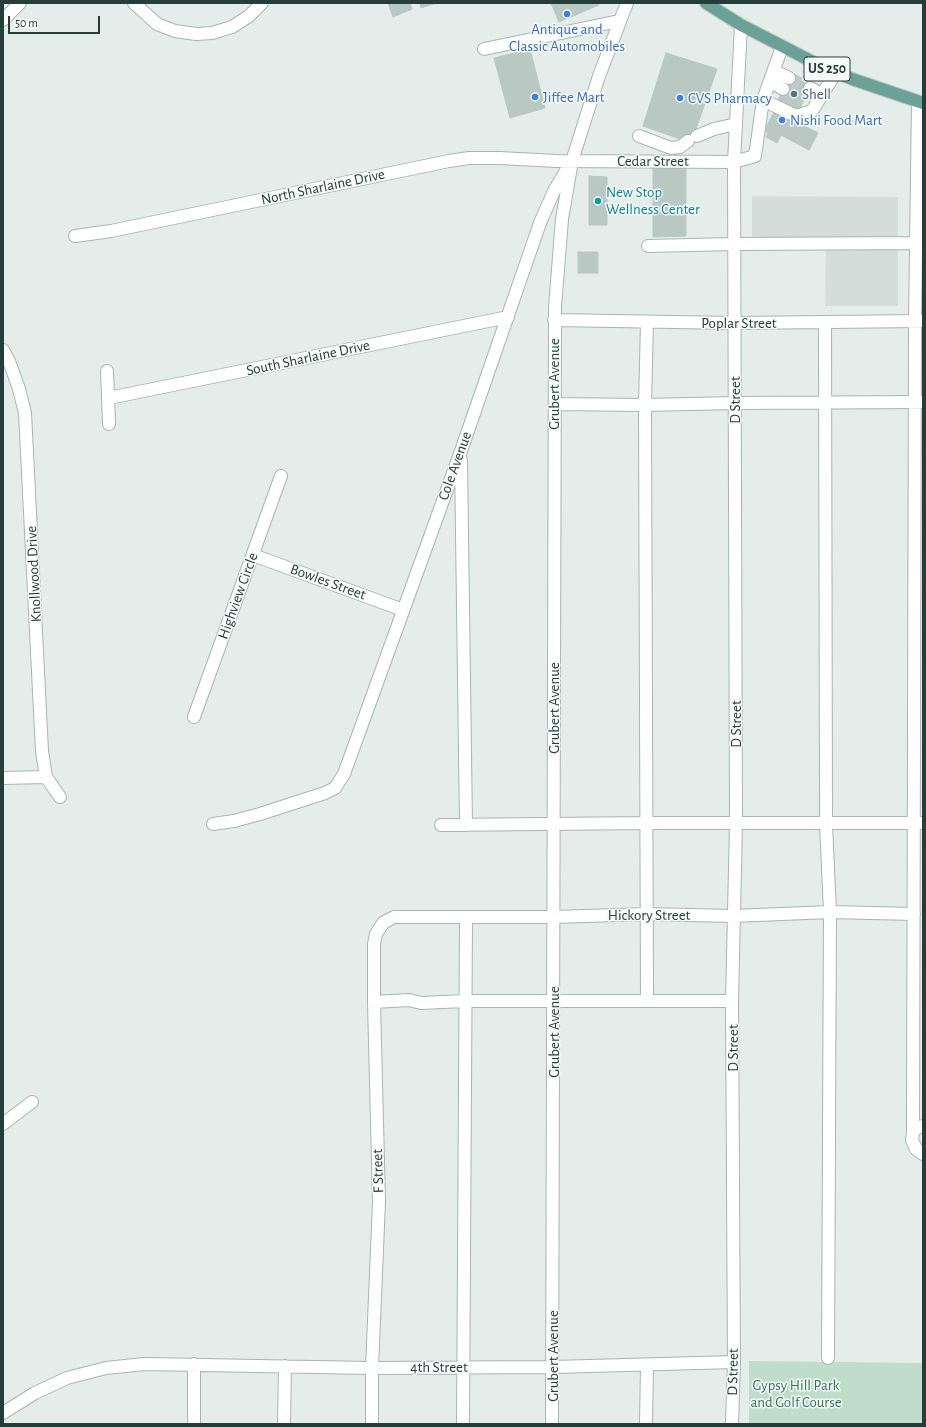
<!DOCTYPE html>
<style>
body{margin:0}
#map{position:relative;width:926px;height:1427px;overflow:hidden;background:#e5edea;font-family:"Alegreya Sans",sans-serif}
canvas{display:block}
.frame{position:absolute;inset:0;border:4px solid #253e3a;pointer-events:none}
.scale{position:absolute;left:8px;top:16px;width:92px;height:18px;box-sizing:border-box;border:2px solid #253e3a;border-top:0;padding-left:5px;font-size:12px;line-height:14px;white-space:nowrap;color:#253e3a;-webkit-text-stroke:3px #f5faf8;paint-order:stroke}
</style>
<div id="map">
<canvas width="926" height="1427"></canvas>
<div class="frame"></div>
<div class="scale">50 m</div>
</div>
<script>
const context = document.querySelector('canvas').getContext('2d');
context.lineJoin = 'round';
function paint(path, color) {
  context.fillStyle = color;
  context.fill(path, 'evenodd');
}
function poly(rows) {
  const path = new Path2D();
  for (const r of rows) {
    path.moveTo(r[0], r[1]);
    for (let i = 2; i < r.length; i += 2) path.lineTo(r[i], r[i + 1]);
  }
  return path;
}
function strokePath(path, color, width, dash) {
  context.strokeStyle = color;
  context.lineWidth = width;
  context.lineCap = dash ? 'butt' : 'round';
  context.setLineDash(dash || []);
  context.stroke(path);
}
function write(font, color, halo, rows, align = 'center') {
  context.font = font + ' "Alegreya Sans",sans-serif';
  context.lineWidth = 3;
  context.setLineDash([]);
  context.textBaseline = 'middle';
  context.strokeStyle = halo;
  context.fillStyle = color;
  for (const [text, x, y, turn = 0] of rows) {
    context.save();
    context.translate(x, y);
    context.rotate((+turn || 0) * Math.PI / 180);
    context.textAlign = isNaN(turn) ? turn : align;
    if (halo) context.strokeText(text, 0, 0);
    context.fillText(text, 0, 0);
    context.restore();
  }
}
paint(poly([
 [752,196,898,197,898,306,825,306,826,248,752,241]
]), '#d3ddd9');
paint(poly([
 [749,1361,923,1363,923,1424,749,1424]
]), '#bfddca');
const building = poly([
 [388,3,410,3,412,9,393,17,388,3],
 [420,3,436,3,421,8,420,3],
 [551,3,598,3,599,5,559,22,551,3],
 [530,49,545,108,510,118,494,58,530,49],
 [666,53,717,69,695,132,699,140,690,145,685,136,680,139,643,126,666,53],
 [790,75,811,86,798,112,777,102,790,75],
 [775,110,818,133,809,150,781,135,777,143,766,137,768,133,764,131,775,110],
 [653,168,686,168,686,236,653,237,653,168],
 [589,176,607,177,607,225,589,225,589,176],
 [578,252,598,252,598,273,578,273,578,252]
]);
paint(building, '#bac8c4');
strokePath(building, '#b7c7c2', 1);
strokePath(poly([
 [789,78,810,88],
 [783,89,804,100]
]), '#bfcac7', 12, [12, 6]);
const minor = poly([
 [134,3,157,24,175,31,196,34,212,33,232,27,249,16,262,3],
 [3,20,20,3],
 [782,47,763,100,796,116,812,111,836,72],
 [484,49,619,21],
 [774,71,789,78],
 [770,81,783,89],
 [810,88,822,94],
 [639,136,671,148,680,147,688,141],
 [697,136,714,129,736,124],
 [75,236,111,231,449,161,469,158,499,158,557,161,734,162,755,156,763,100],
 [648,246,734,244,915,243],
 [554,320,734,323,922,321],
 [647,322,645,405,647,1000],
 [825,322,826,824,830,912,828,1358],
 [3,350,9,361,19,389,25,413,42,751,46,777,60,797],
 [107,371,109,424],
 [109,398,508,317],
 [555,404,645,405,735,403,922,402],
 [461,460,466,825],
 [253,555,403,610],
 [194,717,281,476],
 [3,778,46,777],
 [213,824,234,821,260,814,325,793,335,788,344,774,461,451,540,223,554,191,567,169],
 [441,825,647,823,923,823],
 [374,1002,409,1000,421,1003,465,1001,732,1001],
 [3,1124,32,1102],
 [923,1126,917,1128,913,1132,912,1140,916,1149,923,1154],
 [913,1132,915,321,918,102],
 [194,1364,194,1424],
 [3,1413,35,1393,67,1378,106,1368,144,1364,372,1368,553,1367,734,1362],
 [284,1424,285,1366],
 [372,1424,372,1368,379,1202,374,1002,374,944,376,934,383,923,394,917,554,917,648,914,733,916,830,912,914,914],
 [463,1424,466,917],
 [552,1424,555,307,562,219,572,161,599,76,627,3],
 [646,1424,647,1365],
 [732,1424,734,1362,732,1001,736,824,734,162,741,25]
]);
const major = poly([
 [706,3,741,25,819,65,852,79,923,103]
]);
strokePath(minor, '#a8b5b2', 14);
strokePath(major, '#c2c9c8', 14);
strokePath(minor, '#fff', 12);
strokePath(major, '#6ca198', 12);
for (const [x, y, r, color] of [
 [567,14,4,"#3f7fe0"],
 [794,94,4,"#5c6f8a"],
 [535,97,4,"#3f7fe0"],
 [680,98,4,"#3f7fe0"],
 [782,120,4,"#3f7fe0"],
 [598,201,4,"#0f9aa8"]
]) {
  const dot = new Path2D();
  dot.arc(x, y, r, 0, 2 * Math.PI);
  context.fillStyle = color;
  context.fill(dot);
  strokePath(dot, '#f5faf8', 1.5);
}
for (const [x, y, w] of [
 [827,69,46]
]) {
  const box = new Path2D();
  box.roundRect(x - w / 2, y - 12, w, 24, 3);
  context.fillStyle = '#f5faf8';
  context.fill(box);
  strokePath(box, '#253e3a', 1);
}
write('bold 14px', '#253e3a', null, [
 ["US 250",827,69]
]);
write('15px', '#366cbe', '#f5faf8', [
 ["Antique and",567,29,"center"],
 ["Classic Automobiles",567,46,"center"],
 ["Jiffee Mart",543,97],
 ["CVS Pharmacy",688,98],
 ["Nishi Food Mart",790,120]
], 'left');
write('15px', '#4e5e75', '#f5faf8', [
 ["Shell",802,94]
], 'left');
write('15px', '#253e3a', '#f5faf8', [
 ["Cedar Street",653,161],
 ["North Sharlaine Drive",323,187,-12],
 ["Poplar Street",739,323],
 ["South Sharlaine Drive",308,358,-12],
 ["Grubert Avenue",554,384,-90],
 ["D Street",735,400,-90],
 ["Cole Avenue",455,466,-70],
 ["Knollwood Drive",34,574,-93],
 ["Bowles Street",328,582,20],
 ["Highview Circle",238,596,-70],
 ["Grubert Avenue",554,708,-90],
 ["D Street",736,724,-90],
 ["Hickory Street",649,915],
 ["Grubert Avenue",554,1032,-90],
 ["D Street",733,1048,-90],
 ["F Street",378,1171,-92],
 ["Grubert Avenue",553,1356,-90],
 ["4th Street",439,1367],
 ["D Street",733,1372,-89]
]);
write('15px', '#0d838f', '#f5faf8', [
 ["New Stop",606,192],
 ["Wellness Center",606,209]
], 'left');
write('15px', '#307450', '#f5faf8', [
 ["Gypsy Hill Park",796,1385],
 ["and Golf Course",796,1402]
]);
</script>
